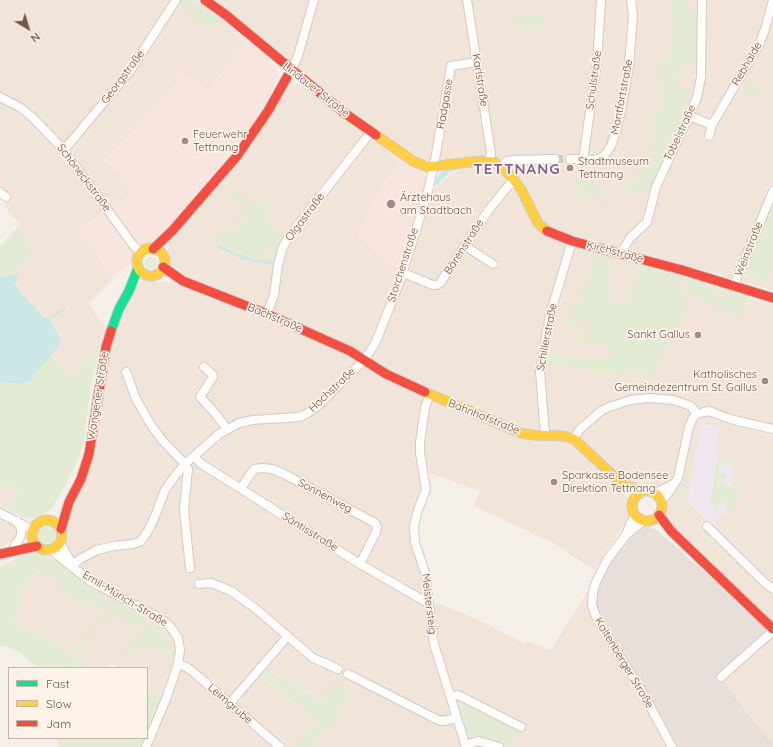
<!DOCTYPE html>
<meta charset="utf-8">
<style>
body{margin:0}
#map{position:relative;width:773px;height:747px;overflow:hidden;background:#f5efe9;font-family:Quicksand,sans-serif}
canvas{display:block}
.legend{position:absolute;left:8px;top:667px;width:140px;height:72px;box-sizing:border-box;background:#fef3e9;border:1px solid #c6b3a9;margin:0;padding:5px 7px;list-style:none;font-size:12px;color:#73534a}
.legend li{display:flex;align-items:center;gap:8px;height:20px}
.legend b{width:20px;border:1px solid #c6b3a9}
.north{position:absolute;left:8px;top:8px;width:40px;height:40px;-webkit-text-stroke:3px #fef3e9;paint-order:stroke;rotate:142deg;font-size:11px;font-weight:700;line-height:16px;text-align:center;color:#73534a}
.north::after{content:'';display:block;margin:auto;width:14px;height:18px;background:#73534a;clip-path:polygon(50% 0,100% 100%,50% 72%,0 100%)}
</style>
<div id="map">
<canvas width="773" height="747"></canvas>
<ul class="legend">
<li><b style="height:5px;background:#16e098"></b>Fast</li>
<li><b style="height:5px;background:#ffcf43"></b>Slow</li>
<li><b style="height:5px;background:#f24e42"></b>Jam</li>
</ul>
<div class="north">N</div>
</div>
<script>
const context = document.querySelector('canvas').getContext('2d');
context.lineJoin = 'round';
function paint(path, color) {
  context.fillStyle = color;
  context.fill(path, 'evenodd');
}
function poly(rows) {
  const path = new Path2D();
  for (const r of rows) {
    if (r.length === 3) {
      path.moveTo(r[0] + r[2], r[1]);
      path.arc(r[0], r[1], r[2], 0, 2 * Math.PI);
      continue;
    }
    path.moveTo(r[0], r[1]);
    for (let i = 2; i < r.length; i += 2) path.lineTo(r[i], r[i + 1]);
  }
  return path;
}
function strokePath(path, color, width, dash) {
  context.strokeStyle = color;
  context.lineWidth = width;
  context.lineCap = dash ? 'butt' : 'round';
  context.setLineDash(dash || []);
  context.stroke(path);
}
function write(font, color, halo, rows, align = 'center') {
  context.font = font + ' Quicksand,sans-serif';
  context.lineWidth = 3.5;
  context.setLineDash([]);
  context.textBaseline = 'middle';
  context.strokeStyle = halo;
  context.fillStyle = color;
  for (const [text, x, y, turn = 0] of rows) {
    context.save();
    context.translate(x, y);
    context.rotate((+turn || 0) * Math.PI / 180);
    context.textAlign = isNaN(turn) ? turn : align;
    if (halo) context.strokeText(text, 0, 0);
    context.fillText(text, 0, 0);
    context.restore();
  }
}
paint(poly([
 [0,0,194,0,203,4,247,41,208,90,184,74,142,122,104,160,137,190,113,209,79,230,113,278,88,303,100,320,108,327,101,337,102,343,70,377,50,358,62,341,49,319,45,319,6,277,37,254,17,228,20,224,7,211,5,198,0,195],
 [213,0,465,0,488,151,487,155,426,162,362,122],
 [469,0,773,0,773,291,710,271,597,245,544,226,493,153],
 [303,83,401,159,373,199,431,192,450,174,470,167,489,164,501,169,534,221,679,275,773,305,773,624,664,518,664,506,662,499,657,493,639,490,631,485,582,441,520,430,204,286,169,268,166,254,170,243,265,122,287,90,294,84],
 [147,280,169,283,192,290,338,349,407,388,576,445,624,492,629,500,630,516,594,570,553,543,474,506,480,491,427,472,430,490,421,514,417,528,418,536,420,549,428,567,433,602,475,618,525,644,528,641,551,650,587,592,592,605,672,747,511,747,518,730,456,700,466,732,469,735,481,737,508,747,312,747,332,724,323,700,264,668,259,675,317,722,293,747,149,747,169,703,147,688,147,668,118,668,111,663,106,668,94,668,62,648,14,623,22,602,21,593,26,583,65,549,67,536,64,525,77,501,87,475,106,365,115,335,131,296,141,282],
 [0,484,19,489,3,518,17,526,19,535,15,540,0,547],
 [773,636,773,745,730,691,721,677]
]), '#f1e4d9');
paint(poly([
 [247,41,272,62,277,71,277,79,262,111,235,150,154,244,145,246,137,251,134,261,113,278,78,230,104,210,113,209,137,190,104,160,142,122,184,73,208,90],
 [401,159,419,168,425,174,426,185,401,269,391,266,358,235,373,199]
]), '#f8e5df');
paint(poly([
 [641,523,655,529,713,579,771,634,721,677,730,691,773,745,773,747,672,747,606,634,592,599,601,571]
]), '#e8dfda');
paint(poly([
 [701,424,719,427,716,455,732,460,731,482,743,491,722,518,713,527,687,501]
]), '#f0e7f1');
paint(poly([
 [182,0,193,1,202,6,218,19,218,24,216,28,211,28,192,15,189,10,182,8,179,4],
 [671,0,685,0,685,4,688,4,688,6,690,7,689,16,696,19,697,65,680,63,679,72,677,72,677,76,678,76,678,86,690,88,680,118,683,120,676,138,668,137,662,154,667,156,657,175,644,195,644,192,626,193,628,185,632,183,633,184,642,167,647,169,655,151,648,148,651,139,650,139,653,130,649,128,649,126,651,126,650,124,653,112,658,114,661,110,665,91,664,81,657,80,658,74,661,74,664,59,670,59,674,22,671,21,672,5,671,4],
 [544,13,543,26,516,30,514,18],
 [749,81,762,89,757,100,743,93],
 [575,179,604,186,606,203,598,201,596,196,591,195,589,198,583,198,585,188,574,185,574,181,573,181],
 [236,189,242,196,251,203,259,202,265,206,266,210,265,214,269,217,266,222,285,236,280,246,276,245,274,252,276,254,273,258,277,263,265,261,272,249,269,247,270,245,267,244,261,255,256,261,239,256,224,249,215,242,220,230,226,233,230,225,237,231,244,223,232,214,235,210,246,222,251,217,245,211,247,208,237,197,229,201,232,198,230,197],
 [773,198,773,266,766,281,741,272],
 [17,228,37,254,6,277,0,276,0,246],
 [594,254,610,258,607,276,610,281,607,293,612,295,610,302,625,307,639,263,679,275,678,284,689,304,674,337,662,355,653,376,633,367,626,375,544,362,547,345,554,347,553,355,609,359,611,347,590,343,584,343,583,346,577,342,580,336,591,334,593,324,591,324,591,320,586,322,586,320,581,321,580,324,574,326,567,325,573,305,578,306],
 [151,263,6],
 [682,277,717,288,711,304,692,295],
 [725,289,748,296,739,317,716,307],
 [102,343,92,380,84,440,80,455,65,486,51,509,45,514,31,519,26,518,7,510,19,489,0,484,0,382,23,384,32,377,50,358,70,377],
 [719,456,732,460,729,465,720,464,719,474,727,474,727,478,724,478,723,484,731,486,733,484,743,491,727,511,726,502,718,504,716,509,723,517,721,519,710,502,715,469],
 [688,460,693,461,692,466,690,467,685,501,681,495],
 [48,535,11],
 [32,552,47,555,97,594,96,597,108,602,101,608,95,605,87,607,54,581,39,571,25,583,21,593,22,602,14,623,62,648,94,668,41,668,34,665,20,653,5,646,0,647,0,567,8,564,24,553],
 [116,601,143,614,148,620,141,627,129,624,126,618,121,615,112,614,95,628,85,642,84,647,77,654,70,649,85,636,94,625,95,622],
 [154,623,162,630,171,651,172,657,168,666,160,643,152,648,148,649,142,645,125,657,123,654],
 [264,668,322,700,333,684,349,690,332,724,312,747,293,747,317,722,259,674],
 [147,688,162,698,147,736],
 [459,699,518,730,511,747,508,747,481,737,469,735,466,732,456,700],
 [57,738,146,738,142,747,59,747]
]), '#e4ebd4');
paint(poly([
 [461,169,450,172,436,186,434,185,438,176,441,172,444,170],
 [13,273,16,274,18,277,17,282,14,285,45,319,49,319,62,341,50,358,32,377,32,379,23,384,0,382,0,276,6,277]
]), '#cbe7e6');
strokePath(poly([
 [625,63,626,54],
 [607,142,616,116,624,69],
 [217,246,239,256,256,261,277,263],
 [47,320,65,308]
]), '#cbe7e6', 2.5);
strokePath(poly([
 [555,159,570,159]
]), '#d4c8c1', 8, [8, 4]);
const street = poly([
 [467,0,491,153,490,161],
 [291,70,297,59,314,0],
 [0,97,21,108,32,117,64,150,133,245,141,253],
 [689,116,712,125,760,43,765,29,773,0],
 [709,136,712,125],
 [64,150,130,71,176,0],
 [570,159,596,160,603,157,611,146,616,132,621,111,629,66,633,15,631,0],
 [583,160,597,62,601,0],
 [501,166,507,161,514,160,555,159],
 [0,192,6,197],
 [465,246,493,264],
 [622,254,625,246,630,238,647,222,656,187,689,116,697,97,701,77,702,0],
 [403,273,433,285,437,285,440,283,488,211,508,186,515,182],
 [734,285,773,191],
 [267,314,274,295,278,265,282,249,289,236,371,132],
 [204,367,212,374,213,377,200,397,215,413,227,429],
 [126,372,136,399,151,425,162,440,185,464,188,469,184,510,190,568],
 [430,394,425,408,420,442,420,453,426,489,417,513,414,527,415,543,425,572,434,644,466,747],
 [545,435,540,371,550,315,572,241],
 [574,439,579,430,601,411,609,407,631,400,649,398,673,400,691,406,697,414],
 [194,456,200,463,314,535,360,564,428,603],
 [241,488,254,469,263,468,272,469,284,474,375,523,377,527,376,532,360,564],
 [654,494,673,484],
 [661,502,669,492,678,478,689,427,693,418,697,414,704,412,709,411,730,419,773,429],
 [0,513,33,530],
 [643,521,626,535,607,560,596,582,593,592,592,605,597,619,645,697,672,747],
 [707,526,766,584,773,589],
 [626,535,630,524,635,516],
 [60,543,73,565],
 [15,545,19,540,21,535,21,529,17,521],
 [51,550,90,581,156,616,169,625,178,638,180,650,178,664,166,699,146,747],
 [73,566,80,559,97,550,114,546,133,544,141,541,148,531,155,516,165,490,175,476,185,464,219,434,239,423,253,420,299,417,306,414,318,406,364,360,375,344,400,281,428,191,435,160,451,66,477,62],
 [199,584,211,583,231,591,255,608,313,658,338,669],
 [178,664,186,667,192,671,280,747],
 [348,674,438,720,443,721,457,718],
 [721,677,773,631],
 [451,697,458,695,521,727],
 [230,703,287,637],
 [465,745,478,741,499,747]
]);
const fast = poly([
 [111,331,119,309,129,291,138,268]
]);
const slow = poly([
 [376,135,413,161,427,167,479,161,494,162,512,177,522,191,538,223,547,231],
 [151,262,14],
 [425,392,521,433,532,435,564,436,574,439,620,482,642,492],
 [647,506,15],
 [47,535,15]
]);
const jam = poly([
 [205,0,226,15,343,112,376,135],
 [547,231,572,241,682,270,773,298],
 [153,249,172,231,237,156,268,111,291,70],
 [163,267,183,281,267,314,350,351,386,374,425,392],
 [659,515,671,531,773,629],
 [61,529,69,502,81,479,89,454,106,347,111,331],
 [0,554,37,546]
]);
strokePath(street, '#d4cbc6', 10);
strokePath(fast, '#d5cac6', 11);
strokePath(slow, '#d5cac6', 11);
strokePath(jam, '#d5cac6', 11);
strokePath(street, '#fefdfc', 8);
strokePath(fast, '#16e098', 9);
strokePath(slow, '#ffcf43', 9);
strokePath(jam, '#f24e42', 9);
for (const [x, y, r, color] of [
 [185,141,4,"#a08a82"],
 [570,168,4,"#a08a82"],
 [391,204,5,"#a08a82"],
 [698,335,4,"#a08a82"],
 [765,381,4,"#a08a82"],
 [554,482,4,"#a08a82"]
]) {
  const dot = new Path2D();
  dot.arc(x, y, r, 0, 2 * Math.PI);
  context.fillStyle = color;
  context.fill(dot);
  strokePath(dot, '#fef3e9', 1.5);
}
write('11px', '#73534a', '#fef3e9', [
 ["Rebhalde",747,64,-60],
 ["Georgstraße",123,77,-53],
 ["Karlstraße",480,80,81],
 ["Schulstraße",594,80,-82],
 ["Lindauer Straße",316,90,38],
 ["Montfortstraße",622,97,-79],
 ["Radgasse",445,104,-80],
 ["Tobelstraße",680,133,-65],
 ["Schöneckstraße",84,178,53],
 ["Olgastraße",305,217,-53],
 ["Bärenstraße",464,247,-57],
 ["Weinstraße",749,249,-68],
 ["Kirchstraße",615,252,15],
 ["Storchenstraße",403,265,-72],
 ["Bachstraße",275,318,23],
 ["Schillerstraße",547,337,-79],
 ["Hochstraße",332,390,-43],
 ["Wangener Straße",98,396,-81],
 ["Bahnhofstraße",484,417,22],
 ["Sonnenweg",325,496,28],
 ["Säntisstraße",310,532,32],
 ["Emil-Münch-Straße",125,599,31],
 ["Meistersteig",429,604,83],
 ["Kaltenberger Straße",624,663,59],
 ["Leimgrube",230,704,41]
]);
write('11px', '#73534a', '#fef3e9', [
 ["Feuerwehr",193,135],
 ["Tettnang",193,148],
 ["Stadtmuseum",578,162],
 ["Tettnang",578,175],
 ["Ärztehaus",400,198],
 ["am Stadtbach",400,211],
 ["Sankt Gallus",690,335,"right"],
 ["Katholisches",757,375,"right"],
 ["Gemeindezentrum St. Gallus",757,388,"right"],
 ["Sparkasse Bodensee",562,476],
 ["Direktion Tettnang",562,489]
], 'left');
context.letterSpacing = '1px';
write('bold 15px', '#7f6696', '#fef3e9', [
 ["TETTNANG",517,169]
]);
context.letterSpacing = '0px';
</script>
